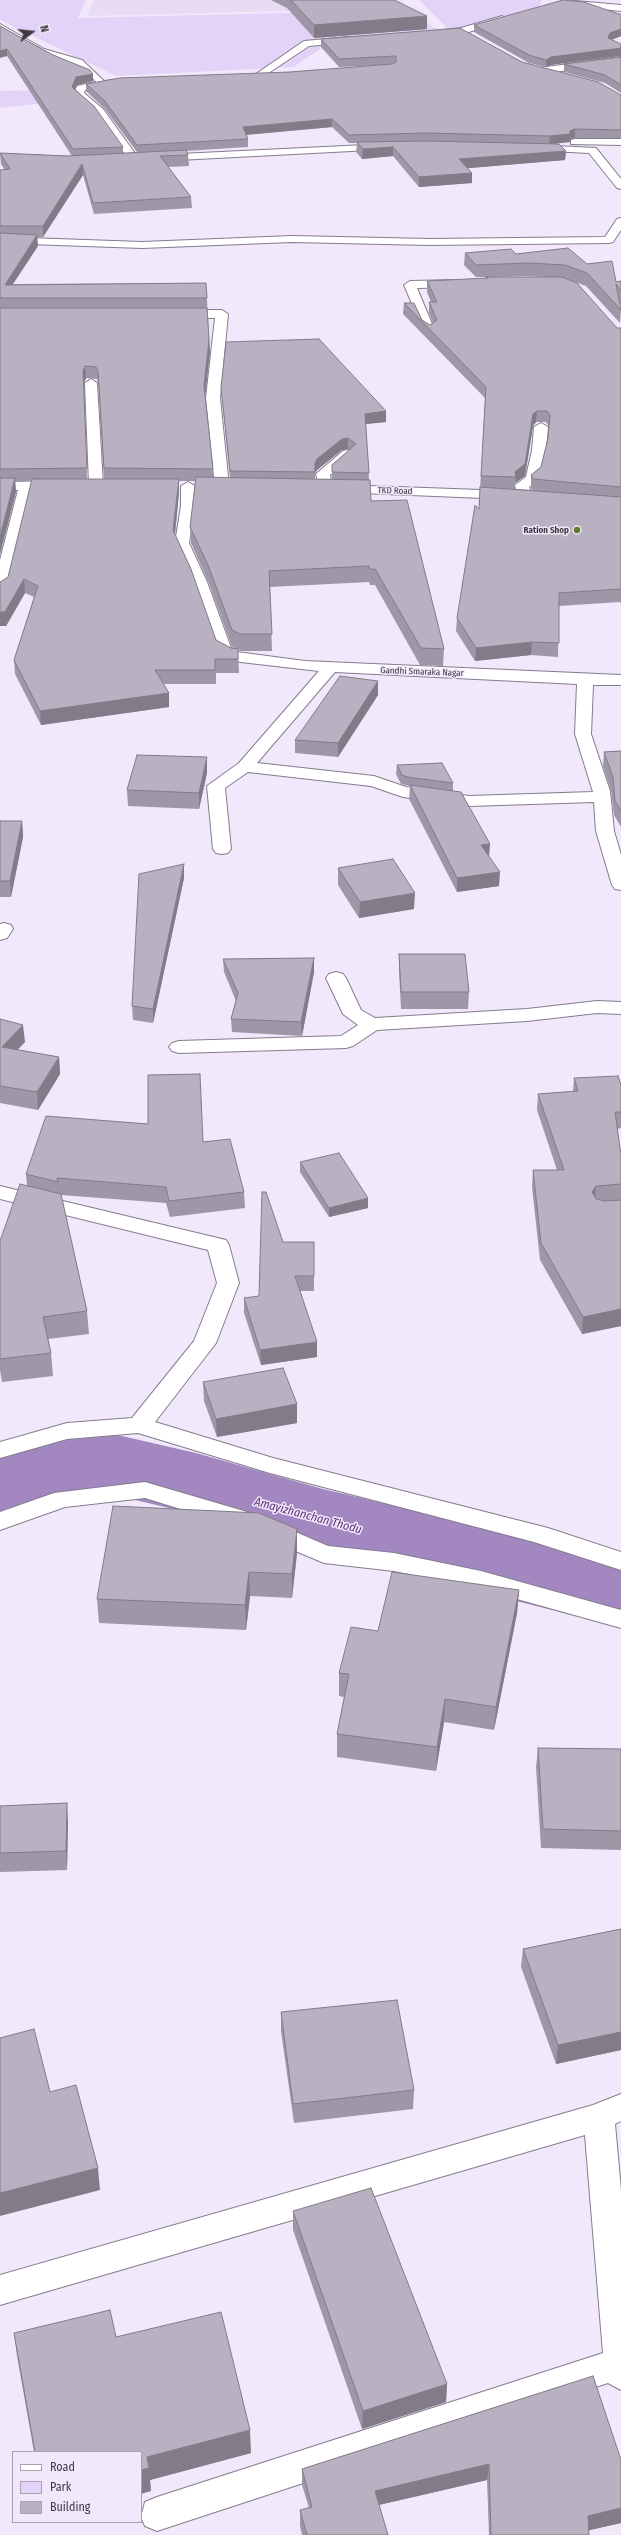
<!DOCTYPE html>
<style>
body{margin:0}
#map{position:relative;width:621px;height:2535px;overflow:hidden;background:#f1e8fb;font-family:"Fira Sans Condensed",sans-serif}
canvas{display:block}
.legend{position:absolute;left:12px;top:2451px;width:130px;height:72px;box-sizing:border-box;background:#f1e8fb;border:1px solid #a9a2b1;margin:0;padding:5px 7px;list-style:none;font-size:12px;color:#3e3a41}
.legend li{display:flex;align-items:center;gap:8px;height:20px}
.legend b{width:20px;border:1px solid #a9a2b1}
.north{position:absolute;left:12px;top:12px;width:40px;height:40px;-webkit-text-stroke:3px #f1e8fb;paint-order:stroke;rotate:75deg;font-size:11px;font-weight:700;line-height:16px;text-align:center;color:#3e3a41}
.north::after{content:'';display:block;margin:auto;width:14px;height:18px;background:#3e3a41;clip-path:polygon(50% 0,100% 100%,50% 72%,0 100%)}
</style>
<div id="map">
<canvas width="621" height="2535"></canvas>
<ul class="legend">
<li><b style="height:5px;background:#fff"></b>Road</li>
<li><b style="height:11px;background:#e4d3f8"></b>Park</li>
<li><b style="height:11px;background:#b9b0c2"></b>Building</li>
</ul>
<div class="north">N</div>
</div>
<script>
const context = document.querySelector('canvas').getContext('2d');
context.lineJoin = 'round';
function paint(path, color) {
  context.fillStyle = color;
  context.fill(path, 'evenodd');
}
function poly(rows) {
  const path = new Path2D();
  for (const r of rows) {
    path.moveTo(r[0], r[1]);
    for (let i = 2; i < r.length; i += 2) path.lineTo(r[i], r[i + 1]);
  }
  return path;
}
function strokePath(path, color, width, dash) {
  context.strokeStyle = color;
  context.lineWidth = width;
  context.lineCap = dash ? 'butt' : 'round';
  context.setLineDash(dash || []);
  context.stroke(path);
}
function write(font, color, halo, rows, align = 'center') {
  context.font = font + ' "Fira Sans Condensed",sans-serif';
  context.lineWidth = 3;
  context.setLineDash([]);
  context.textBaseline = 'middle';
  context.strokeStyle = halo;
  context.fillStyle = color;
  for (const [text, x, y, turn = 0] of rows) {
    context.save();
    context.translate(x, y);
    context.rotate((+turn || 0) * Math.PI / 180);
    context.textAlign = isNaN(turn) ? turn : align;
    if (halo) context.strokeText(text, 0, 0);
    context.fillText(text, 0, 0);
    context.restore();
  }
}
paint(poly([
 [94,0,401,0,407,8,87,16]
]), '#e8dcf5');
paint(poly([
 [0,0,86,0,78,18,411,10,441,33,328,44,293,67,116,76,0,20],
 [419,0,542,0,538,9,450,31],
 [48,90,60,101,0,108,0,91]
]), '#e4d3f8');
paint(poly([
 [87,1428,196,1453,323,1489,621,1559,621,1627,323,1553,190,1513,93,1490,32,1514,0,1523,0,1458,56,1437,87,1428]
]), '#a387c0');
const minor = poly([
 [564,0,621,5,621,11,561,5,561,1,564,0],
 [502,16,507,19,505,21,462,34,434,37,429,34,434,31,461,28,502,16],
 [0,24,44,49,82,60,104,81,118,80,118,84,85,90,84,93,103,109,139,159,138,161,130,161,95,113,74,94,77,86,96,82,92,77,76,64,38,53,0,31,0,24],
 [350,37,355,40,353,42,309,46,261,78,253,76,304,41,350,37],
 [621,57,621,63,539,74,534,71,539,68,621,57],
 [575,139,621,139,621,145,571,144,571,140,575,139],
 [386,144,391,147,390,149,159,161,154,158,159,155,386,144],
 [535,145,596,148,621,179,621,189,617,188,589,153,531,150,530,148,535,145],
 [621,218,621,230,613,242,609,243,430,245,292,242,142,248,0,243,0,237,142,242,292,236,430,239,605,237,617,219,621,218],
 [457,280,463,284,461,287,417,288,435,331,429,335,425,334,404,285,410,281,457,280],
 [177,310,222,310,228,314,220,398,229,486,227,489,217,489,215,486,206,398,215,318,173,317,171,314,177,310],
 [91,379,97,383,103,485,96,489,89,485,85,383,91,379],
 [541,423,548,427,546,450,539,479,529,487,532,497,525,501,518,497,515,485,526,477,532,450,534,427,541,423],
 [348,450,355,454,330,475,332,488,325,492,320,491,316,474,343,451,348,450],
 [61,481,66,482,68,485,66,488,32,490,8,590,0,595,0,560,18,490,0,490,0,482,61,481],
 [188,482,195,486,195,506,189,543,207,582,231,648,237,652,305,661,621,675,621,685,593,685,591,734,610,791,614,831,621,855,621,890,615,889,612,885,596,831,594,802,469,806,403,797,371,786,248,772,225,788,231,849,228,853,222,854,216,853,213,849,207,786,239,763,319,671,232,661,226,659,216,650,193,582,175,543,181,506,181,486,188,482],
 [335,672,577,684,575,734,593,792,469,796,406,787,374,776,257,763,335,672],
 [341,485,509,491,516,495,509,499,336,492,334,489,341,485],
 [4,923,11,925,13,929,7,938,0,940,0,924,4,923],
 [336,972,343,974,346,978,361,1010,375,1018,527,1009,597,1001,621,1002,621,1014,597,1013,527,1021,377,1030,353,1046,346,1048,179,1053,172,1051,169,1047,172,1043,179,1041,341,1036,358,1025,343,1014,326,978,329,974,336,972],
 [0,1186,226,1240,229,1245,239,1283,216,1343,155,1422,273,1458,548,1528,621,1552,621,1570,534,1542,270,1473,138,1433,67,1439,0,1458,0,1442,67,1423,132,1418,194,1341,217,1283,208,1250,0,1199,0,1186],
 [145,1482,254,1514,328,1546,394,1553,481,1571,621,1610,621,1628,481,1589,394,1571,324,1563,236,1526,145,1498,65,1507,0,1530,0,1512,54,1493,145,1482],
 [621,2094,621,2121,615,2124,621,2190,621,2390,608,2383,157,2531,145,2526,141,2517,145,2502,157,2497,603,2353,585,2135,0,2305,0,2275,593,2105,621,2094]
]);
strokePath(minor, '#847c8d', 2);
paint(minor, '#fff');
paint(poly([
 [271,0,394,0,427,29,314,38,287,8],
 [619,14,621,36,551,65,546,67,529,63,474,32,474,25],
 [0,26,53,55,93,74,93,81,77,85,75,89,123,147,123,153,137,152,104,108,86,91,86,84,290,72,383,65,339,67,321,47,321,39,522,62,621,95,621,138,575,138,570,139,570,142,554,144,566,151,565,160,467,168,472,173,472,183,419,187,393,156,362,159,356,152,357,143,349,143,332,127,246,135,248,139,248,147,186,151,188,155,189,166,168,167,191,197,192,208,94,214,83,175,43,237,37,237,38,246,13,284,206,283,210,352,205,394,213,469,213,477,230,478,221,388,386,411,386,422,366,424,369,480,371,501,444,649,443,666,420,665,375,585,370,585,369,582,270,587,272,651,241,651,238,650,239,673,216,673,216,684,163,684,169,707,41,725,15,674,14,660,34,597,25,593,6,626,8,577,32,481,15,482,16,492,0,554,0,170,5,170,1,164,0,153,72,156,7,56],
 [86,378,97,379,98,383,104,479,87,479,84,383],
 [348,449,349,450,332,465,332,479,315,479,315,473,317,470,342,450],
 [179,481,195,481,190,527,191,543,208,581,232,647,236,649,231,648,216,640,175,534,179,492],
 [621,57,621,93,605,83,564,72,564,64],
 [465,253,516,254,587,264,616,282,621,281,621,305,619,302,621,310,620,323,586,286,564,278,617,328,621,328,621,604,620,602,559,606,558,657,531,655,475,661,456,631,457,618,479,509,485,398,403,314,404,303,422,320,430,325,433,323,429,313,429,302,431,302,427,292,427,281,486,278,486,277,476,277,464,265],
 [527,276,547,277,491,277],
 [536,422,546,422,549,427,548,438,541,467,531,475,531,488,532,490,515,489,515,483,525,476,533,426],
 [378,681,378,695,338,757,295,753,295,740],
 [621,751,621,827,614,815,611,791,603,766,604,752],
 [207,757,207,773,199,809,128,806,127,790],
 [397,765,453,783,453,791,489,857,499,886,457,892,409,799,410,786,401,784,396,774],
 [0,821,22,821,23,837,11,897,0,897],
 [184,864,184,878,153,1023,133,1020,132,1006],
 [338,868,414,909,359,918,338,885],
 [399,954,469,992,468,1009,401,1009,399,971],
 [314,958,314,972,302,1036,232,1032,231,1019,236,1001,224,972,223,959],
 [0,1019,25,1042,17,1050,59,1057,60,1074,38,1110,0,1103],
 [574,1078,621,1085,621,1128,617,1129,621,1155,621,1326,582,1334,540,1260,532,1187,533,1170,557,1170,537,1110,538,1094,573,1091],
 [203,1142,244,1192,245,1208,170,1217,166,1203,61,1195,87,1311,89,1334,48,1339,51,1353,53,1376,2,1382,0,1370,0,1241,27,1185,26,1174],
 [300,1162,368,1208,329,1217,300,1172],
 [283,1242,314,1242,314,1291,300,1291,317,1357,261,1365,244,1313,244,1298,259,1296],
 [203,1382,297,1404,297,1423,217,1437,204,1401],
 [297,1529,297,1553,292,1598,250,1596,246,1630,99,1623,97,1599],
 [519,1590,517,1613,494,1730,444,1722,436,1771,337,1757,337,1734,344,1697,339,1696,339,1673,378,1631],
 [538,1748,621,1749,621,1850,541,1848,536,1767],
 [0,1806,68,1822,67,1870,0,1872],
 [621,1929,621,2050,556,2064,521,1967,523,1949],
 [281,2012,414,2090,413,2109,294,2123,281,2031],
 [293,2211,447,2384,446,2402,362,2429,293,2230],
 [14,2333,116,2337,251,2453,150,2480,151,2491,141,2452,34,2452,17,2356],
 [593,2376,621,2523,589,2530,589,2535,489,2535,487,2480,379,2505,388,2535,302,2535,300,2526,300,2510,309,2508,302,2485,302,2469]
]), '#9f97a7');
paint(poly([
 [427,16,427,29,314,38,314,25],
 [621,29,621,36,609,41,608,38,610,33],
 [621,48,621,56,551,65,546,67,546,60,551,57],
 [7,49,7,56,0,58,0,51],
 [93,74,93,81,77,85,73,94,72,87,76,77],
 [332,119,332,127,243,135,243,127],
 [575,129,575,138,570,139,570,142,549,144,550,136],
 [393,147,393,156,362,159,363,149],
 [566,151,565,160,459,169,459,159],
 [82,164,83,175,43,237,43,226],
 [472,173,472,183,419,187,419,177],
 [37,235,38,246,5,296,5,285],
 [209,340,210,352,205,398,204,386],
 [85,366,86,378,84,383,87,480,83,371],
 [386,411,386,422,365,424,365,414],
 [537,411,536,422,533,426,525,476,515,483,516,477,515,472,533,414],
 [348,438,348,449,342,450,317,470,315,473,315,463,317,459,342,439],
 [15,478,16,492,0,554,0,537],
 [179,479,179,492,174,544,173,530],
 [24,579,25,593,6,626,0,626,0,612],
 [532,642,531,655,475,661,476,648],
 [378,681,378,695,338,757,338,743],
 [169,693,169,707,41,725,40,711],
 [207,757,207,773,199,809,199,793],
 [22,821,23,837,11,897,10,881],
 [490,844,489,858,481,845],
 [184,864,184,878,153,1023,153,1009],
 [500,872,499,886,457,892,457,878],
 [415,893,414,909,359,918,360,902],
 [314,958,314,972,302,1036,301,1022],
 [23,1025,25,1042,4,1064,2,1047],
 [59,1057,60,1074,38,1110,37,1092],
 [596,1186,595,1203,592,1192],
 [368,1198,368,1208,329,1217,329,1208],
 [621,1309,621,1326,582,1334,583,1317],
 [317,1342,317,1357,261,1365,260,1350],
 [297,1404,297,1423,217,1437,216,1419],
 [297,1529,297,1553,292,1598,292,1574],
 [249,1572,250,1596,246,1630,245,1605],
 [519,1590,517,1613,494,1730,496,1707],
 [445,1699,444,1722,436,1771,437,1747],
 [67,1803,68,1822,67,1870,66,1851],
 [621,2032,621,2050,556,2064,558,2045],
 [98,2168,100,2190,0,2216,0,2193],
 [447,2384,446,2402,362,2429,363,2411],
 [250,2430,251,2453,150,2480,151,2491,141,2494,141,2470,147,2457],
 [489,2464,487,2480,374,2506,375,2491],
 [621,2508,621,2523,586,2531,588,2516]
]), '#827b88');
const building = poly([
 [291,0,394,0,427,16,314,25,291,0],
 [563,0,584,2,619,14,621,14,621,29,610,33,608,38,621,44,621,48,551,57,546,60,529,55,474,25,563,0],
 [0,26,53,55,90,70,93,74,76,77,72,87,94,106,123,147,73,149,7,49,0,51,0,26],
 [460,28,522,62,598,82,621,95,621,130,575,129,570,131,570,134,550,136,426,133,349,135,332,119,243,127,248,139,137,145,104,100,86,84,120,78,290,72,392,64,396,62,396,56,339,59,321,39,460,28],
 [621,57,621,85,605,75,564,64,621,57],
 [426,141,559,144,566,151,459,159,472,173,419,177,393,147,363,149,357,142,426,141],
 [186,150,188,155,160,156,191,197,93,203,82,164,43,226,0,226,0,170,10,169,0,153,68,156,186,150],
 [0,233,37,235,5,285,206,283,207,298,0,298,0,233],
 [568,248,587,264,612,261,616,282,621,281,621,291,616,284,621,310,587,273,565,265,528,263,476,265,465,253,511,249,516,254,568,248],
 [486,277,562,277,577,283,617,328,621,328,621,487,533,479,531,475,541,467,548,438,550,415,547,411,537,411,533,414,525,464,515,472,516,477,481,476,486,387,404,303,414,303,422,320,430,325,437,320,429,302,437,302,427,281,488,278,486,277],
 [0,308,207,308,209,340,204,386,213,469,104,468,98,371,96,367,85,366,83,371,87,468,0,469,0,308],
 [319,339,386,411,365,414,369,473,332,472,332,465,356,444,348,438,342,439,317,459,315,463,315,472,230,471,221,388,226,342,319,339],
 [196,477,370,480,371,501,407,500,444,649,421,648,375,569,370,569,369,566,269,571,272,634,240,634,232,630,208,565,190,527,196,477],
 [0,478,15,478,0,537,0,478],
 [32,479,179,479,173,530,191,569,216,640,231,648,238,649,238,659,215,659,215,670,155,670,169,693,40,711,14,660,38,586,24,579,5,612,0,612,0,582,8,577,32,479],
 [480,487,621,497,621,589,559,593,559,643,532,642,476,648,457,618,475,505,479,509,480,487],
 [340,676,378,681,338,743,295,740,340,676],
 [621,751,621,811,615,801,613,777,604,752,621,751],
 [137,755,207,757,199,793,127,790,137,755],
 [442,763,453,783,407,777,402,775,397,765,442,763],
 [410,785,461,792,490,844,481,845,500,872,457,878,410,785],
 [0,821,22,821,10,881,0,881,0,821],
 [393,859,415,893,360,902,338,868,393,859],
 [184,864,153,1009,132,1006,139,874,184,864],
 [399,954,465,954,469,992,401,992,399,954],
 [314,958,301,1022,231,1019,238,993,223,959,314,958],
 [0,1019,23,1025,2,1047,59,1057,37,1092,0,1086,0,1019],
 [200,1074,203,1142,230,1139,244,1192,169,1201,166,1187,57,1178,58,1182,26,1174,46,1116,148,1124,148,1075,200,1074],
 [618,1076,621,1085,621,1112,615,1112,621,1155,621,1184,596,1186,592,1192,596,1199,605,1201,621,1200,621,1309,583,1317,541,1243,533,1170,564,1170,538,1094,578,1091,574,1078,618,1076],
 [339,1153,368,1198,329,1208,300,1162,339,1153],
 [20,1184,61,1194,87,1311,43,1317,51,1353,0,1359,0,1241,20,1184],
 [262,1192,266,1192,283,1242,314,1242,314,1276,295,1276,317,1342,260,1350,244,1298,259,1296,262,1192],
 [283,1368,297,1404,216,1419,203,1382,283,1368],
 [113,1506,259,1513,297,1529,292,1574,249,1572,245,1605,97,1599,113,1506],
 [392,1572,519,1590,496,1707,445,1699,437,1747,337,1734,349,1674,339,1673,351,1627,378,1631,392,1572],
 [538,1748,621,1749,621,1831,543,1829,538,1748],
 [67,1803,66,1851,0,1853,0,1806,67,1803],
 [621,1929,621,2032,558,2045,523,1949,621,1929],
 [397,2000,414,2090,293,2104,281,2012,397,2000],
 [34,2029,50,2092,76,2085,98,2168,0,2193,0,2038,34,2029],
 [371,2188,447,2384,363,2411,293,2211,371,2188],
 [110,2310,116,2337,221,2312,250,2430,147,2457,149,2468,141,2470,141,2452,35,2452,14,2333,110,2310],
 [593,2376,621,2460,621,2508,588,2516,589,2535,491,2535,489,2464,375,2491,388,2535,307,2535,300,2510,312,2507,302,2469,593,2376]
]);
paint(building, '#b9b0c2');
strokePath(building, '#827b88', 1);
for (const [x, y, r, color] of [
 [577,530,4,"#5f7b2f"]
]) {
  const dot = new Path2D();
  dot.arc(x, y, r, 0, 2 * Math.PI);
  context.fillStyle = color;
  context.fill(dot);
  strokePath(dot, '#f1e8fb', 1.5);
}
write('9px', '#3e3a41', '#f1e8fb', [
 ["TKD Road",395,491,2],
 ["Gandhi Smaraka Nagar",422,672,2]
]);
write('bold 9px', '#3e3a41', '#f1e8fb', [
 ["Ration Shop",569,530]
], 'right');
write('italic 12px', '#563076', '#f1e8fb', [
 ["Amayizhanchan Thodu",308,1516,15]
]);
</script>
